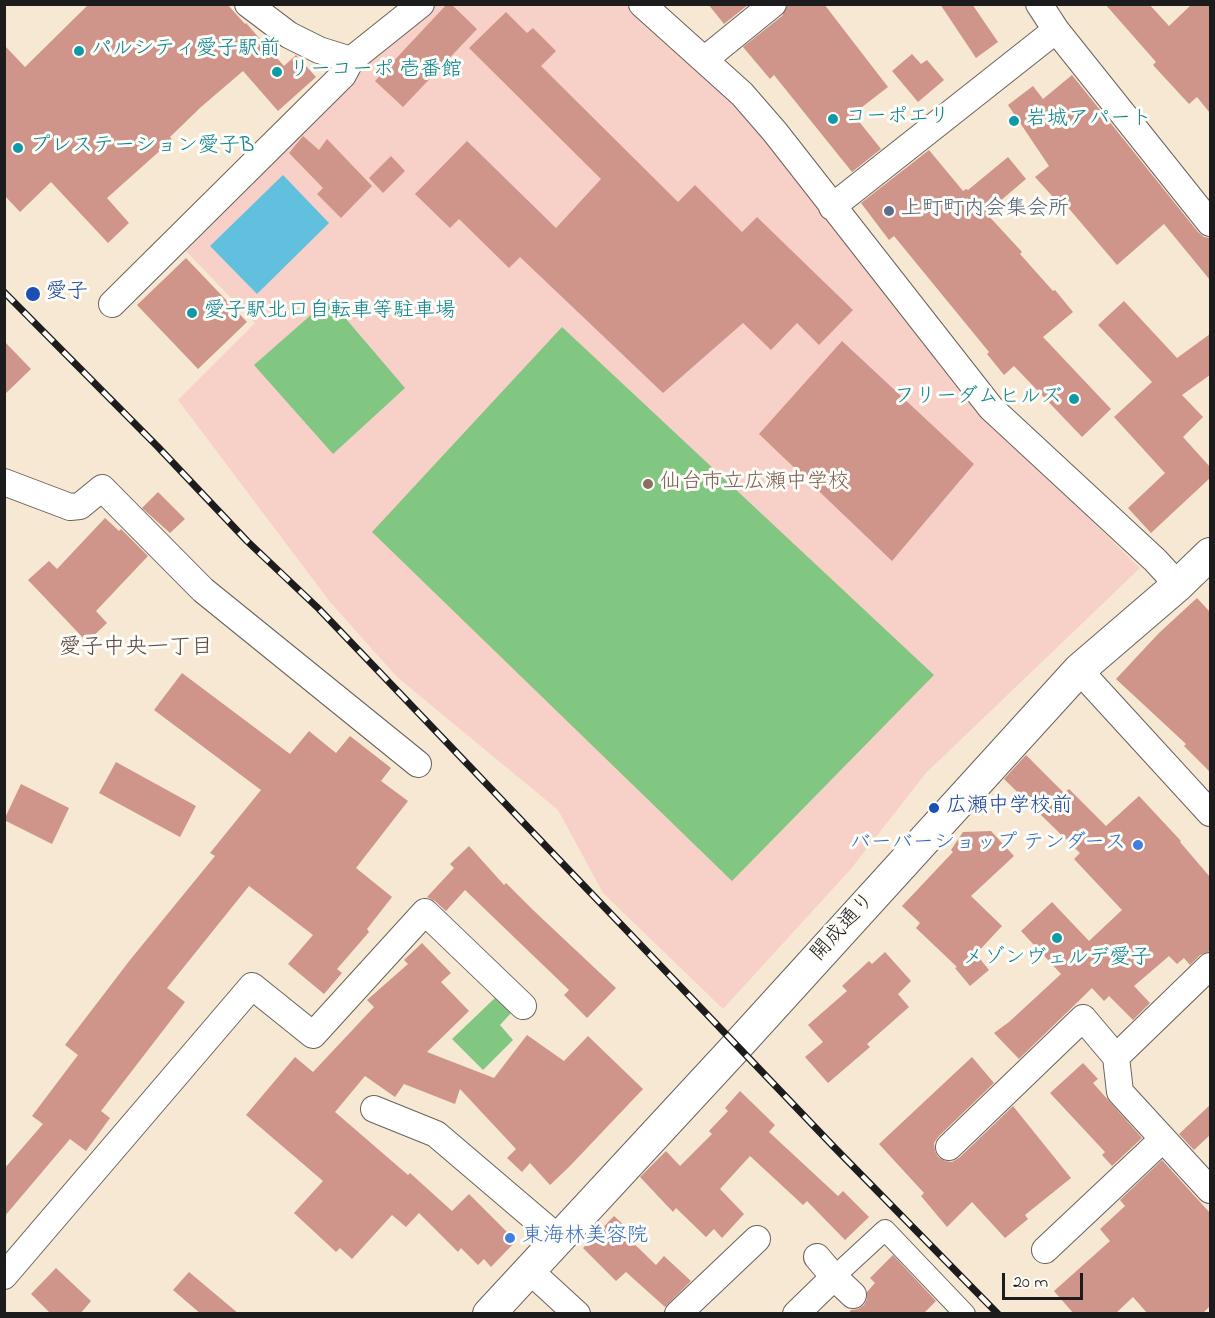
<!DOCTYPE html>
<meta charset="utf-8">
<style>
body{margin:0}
#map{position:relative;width:1215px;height:1318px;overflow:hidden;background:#f7e8d3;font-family:"Indie Flower",sans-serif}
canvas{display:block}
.frame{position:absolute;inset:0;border:6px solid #1c1c1c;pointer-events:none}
.scale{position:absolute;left:1002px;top:1273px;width:81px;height:27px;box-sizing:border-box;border:3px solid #1c1c1c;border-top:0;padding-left:8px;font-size:18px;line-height:21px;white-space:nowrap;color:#1c1c1c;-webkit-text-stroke:4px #fdfcf7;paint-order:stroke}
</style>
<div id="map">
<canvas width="1215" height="1318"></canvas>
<div class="frame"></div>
<div class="scale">20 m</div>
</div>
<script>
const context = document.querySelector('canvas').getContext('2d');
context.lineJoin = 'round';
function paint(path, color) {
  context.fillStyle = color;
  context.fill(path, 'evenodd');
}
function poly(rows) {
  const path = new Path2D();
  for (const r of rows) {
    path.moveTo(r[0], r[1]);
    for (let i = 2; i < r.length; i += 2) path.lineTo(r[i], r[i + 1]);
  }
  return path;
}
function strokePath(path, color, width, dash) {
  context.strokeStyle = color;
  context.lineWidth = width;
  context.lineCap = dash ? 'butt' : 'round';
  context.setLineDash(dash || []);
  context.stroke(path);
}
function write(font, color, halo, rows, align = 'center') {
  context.font = font + ' "Indie Flower","Klee One",sans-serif';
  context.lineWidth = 6;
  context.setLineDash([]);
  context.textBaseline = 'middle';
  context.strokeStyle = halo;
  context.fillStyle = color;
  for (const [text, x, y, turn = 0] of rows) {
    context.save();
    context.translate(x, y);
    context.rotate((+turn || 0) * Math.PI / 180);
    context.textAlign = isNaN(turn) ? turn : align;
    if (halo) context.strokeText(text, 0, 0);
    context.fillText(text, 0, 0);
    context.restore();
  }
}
paint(poly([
 [434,5,627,5,742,108,959,391,1140,568,926,773,850,870,723,1009,603,893,558,810,397,677,330,602,178,400,255,323,186,251,357,68]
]), '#f7d1c8');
paint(poly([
 [329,299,405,388,333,454,254,365],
 [562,327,934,675,732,881,372,532],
 [497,996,512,1012,500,1025,513,1040,483,1070,452,1039]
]), '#81c681');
paint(poly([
 [283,175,329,223,257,294,210,246]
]), '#60c0de');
paint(poly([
 [89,4,227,4,245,24,246,23,284,66,296,55,316,77,278,111,243,71,201,107,170,137,172,140,107,198,129,223,108,243,51,182,20,212,4,195,4,45,25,67],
 [447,4,451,4,477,29,403,107,375,81],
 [708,4,749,4,724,24],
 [788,4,824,4,888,87,853,114,881,149,852,172,774,75,770,79,743,47,782,16],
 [940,4,972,4,998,42,976,58],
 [1105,4,1149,4,1169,26,1192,4,1210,4,1210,113,1197,97,1189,104,1153,65,1156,62],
 [506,12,527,33,533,28,556,51,541,66,678,202,695,185,742,232,757,217,853,310,819,345,797,323,771,350,743,323,663,393,520,257,509,268,459,219,450,228,415,194,467,141,556,228,601,179,469,48],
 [912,54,921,64,927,60,944,80,918,102,892,71],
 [1072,75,1198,232,1204,237,1210,238,1210,280,1164,224,1117,265,1065,204,1062,207,1035,177,1049,166,1008,105,1033,86,1043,99],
 [303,136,319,150,327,139,372,186,341,218,317,194,323,188,289,153],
 [929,150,963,191,966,189,968,190,1008,157,1026,179,986,213,1022,252,1020,254,1053,291,1055,290,1073,312,1043,337,1111,409,1082,437,1014,366,1004,375,987,354,989,352,894,236,889,240,861,203],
 [391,156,405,171,383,193,369,178],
 [186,258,247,322,198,369,137,305],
 [1124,301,1177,358,1210,334,1210,375,1182,395,1203,417,1183,437,1210,467,1210,478,1151,533,1128,508,1165,473,1114,417,1152,382,1098,325],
 [4,341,31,369,4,395],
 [842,341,974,464,892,561,759,434],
 [158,492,185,519,170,533,142,508],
 [105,518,119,531,121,529,148,556,96,611,107,623,87,642,28,580,49,561,57,569],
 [1197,598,1210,612,1210,772,1184,746,1186,744,1116,679,1159,633],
 [182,673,290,754,309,731,336,753,350,736,391,768,381,781,408,801,356,868,392,897,367,929,369,932,337,969,342,973,324,994,288,964,313,935,249,886,167,988,185,1002,101,1111,110,1118,86,1151,70,1139,4,1217,4,1169,43,1124,32,1116,78,1055,65,1045,130,960,215,856,210,853,261,790,154,710],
 [1026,755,1064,793,1069,789,1106,826,1139,796,1181,841,1180,842,1210,877,1210,951,1200,955,1190,965,1184,958,1177,964,1169,956,1134,986,1150,1003,1133,1020,1109,996,1104,1001,1092,988,1019,1059,994,1033,1009,1022,1061,974,1021,931,1052,902,1089,941,1122,910,1074,859,1080,853,1004,779],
 [116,762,196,806,180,837,99,793],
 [21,784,69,808,52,844,4,820],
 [991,831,1014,856,971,896,1002,926,976,954,989,970,970,986,955,968,957,967,916,928,920,923,902,906,953,852,951,850,963,832],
 [469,846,504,885,506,883,533,910,616,988,587,1018,564,995,569,990,465,890,446,911,435,901,427,897,454,868,450,864],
 [422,943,451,973,441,982,469,1011,427,1052,494,1078,527,1035,564,1061,588,1036,643,1089,569,1167,550,1185,530,1163,522,1172,507,1158,516,1149,460,1089,455,1104,404,1084,395,1097,365,1076,335,1112,408,1175,410,1173,452,1211,469,1194,516,1241,491,1267,484,1259,478,1265,461,1248,458,1252,419,1213,406,1227,392,1215,352,1259,340,1248,336,1252,294,1213,323,1181,246,1115,295,1057,313,1072,374,1007,367,1000,408,964,404,960],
 [885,952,911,981,898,994,909,1007,867,1044,870,1047,828,1083,805,1057,823,1042,808,1025,847,991,842,986,869,961,872,964],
 [972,1057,994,1083,938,1137,934,1143,935,1151,938,1157,945,1161,952,1162,959,1158,1013,1106,1071,1178,1025,1215,1028,1219,1005,1238,972,1202,947,1227,921,1196,924,1193,879,1144],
 [1083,1063,1098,1079,1093,1083,1142,1138,1112,1166,1102,1155,1105,1152,1050,1093],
 [740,1091,775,1125,769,1132,838,1196,843,1191,869,1217,845,1240,807,1201,803,1205,750,1156,720,1189,744,1214,722,1238,714,1229,706,1237,676,1208,673,1212,640,1177,666,1151,680,1166,712,1134,709,1131,728,1111,725,1108],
 [1210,1105,1210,1135,1194,1150,1179,1134],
 [1162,1160,1210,1213,1210,1306,1202,1314,1148,1314,1133,1297,1115,1314,1074,1314,1054,1291,1110,1241,1100,1229,1125,1206,1120,1200],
 [614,1216,629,1230,625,1235,656,1265,664,1256,691,1281,665,1307,626,1272,616,1281,583,1248],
 [893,1255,936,1301,923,1314,848,1314,851,1310,858,1309,864,1305,867,1299,867,1292,875,1283,870,1278],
 [56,1268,91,1301,80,1314,51,1314,31,1294],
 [189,1272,239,1314,201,1314,173,1290]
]), '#cf948a');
const pedestrian = poly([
 [834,1277,885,1230,965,1314]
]);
const minor = poly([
 [248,4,289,35,319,50,351,60,421,4],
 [642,4,742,94,775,132,991,408,1155,560,1178,585],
 [1039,4,1056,30],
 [704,60,773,4],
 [832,207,1056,30,1210,223],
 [112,304,343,75,351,60],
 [4,482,70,507,80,506,102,488,203,590,418,764],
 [1079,670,1210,813],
 [1116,1057,1120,1092,1210,1190],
 [374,1109,436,1134,558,1238],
 [949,1147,1083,1018,1116,1057,1210,966],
 [1045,1250,1163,1139],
 [817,1257,834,1277,853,1295],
 [529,1270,577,1314],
 [4,1276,252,986,313,1035,425,912,523,1006],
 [678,1314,757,1239],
 [796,1314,834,1277]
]);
const tertiary = poly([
 [489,1314,737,1046,1079,670,1178,585,1210,554]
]);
strokePath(pedestrian, '#69635c', 22);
strokePath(minor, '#69635c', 28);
strokePath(tertiary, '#69635c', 34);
strokePath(pedestrian, '#fff', 20);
strokePath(minor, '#fff', 26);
strokePath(tertiary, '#fff', 32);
const rail = poly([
 [4,292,158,447,247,541,319,609,833,1146,998,1314]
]);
strokePath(rail, '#1c1c1c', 7);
strokePath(rail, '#fdfcf7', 4.5, [14]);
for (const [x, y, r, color] of [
 [79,51,6,"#0f9aa8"],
 [277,72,6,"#0f9aa8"],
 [833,119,6,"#0f9aa8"],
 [1014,121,6,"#0f9aa8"],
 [18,148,6,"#0f9aa8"],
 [889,211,6,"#5c6f8a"],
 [33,294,8,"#1a4fb4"],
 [192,313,6,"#0f9aa8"],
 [1074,399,6,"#0f9aa8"],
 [648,484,6,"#8d6e63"],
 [934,808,6,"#1a4fb4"],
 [1138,845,6,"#3f7fe0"],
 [1057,938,6,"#0f9aa8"],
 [510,1238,6,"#3f7fe0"]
]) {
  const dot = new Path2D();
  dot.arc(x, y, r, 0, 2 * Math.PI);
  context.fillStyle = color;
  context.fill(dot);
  strokePath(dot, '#fdfcf7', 2);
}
write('21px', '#0d838f', '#fdfcf7', [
 ["パルシティ愛子駅前",91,51],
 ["リーコーポ 壱番館",289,72],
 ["コーポエリ",845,119],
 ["岩城アパート",1026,121],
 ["プレステーション愛子B",30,148],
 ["愛子駅北口自転車等駐車場",204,313],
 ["フリーダムヒルズ",1062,399,"right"],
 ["メゾンヴェルデ愛子",1057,960,"center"]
], 'left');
write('21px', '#4e5e75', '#fdfcf7', [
 ["上町町内会集会所",901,211]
], 'left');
write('21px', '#164399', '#fdfcf7', [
 ["愛子",46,294],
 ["広瀬中学校前",946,808]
], 'left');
write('21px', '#785e54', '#fdfcf7', [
 ["仙台市立広瀬中学校",660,484]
], 'left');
write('21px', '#366cbe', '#fdfcf7', [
 ["バーバーショップ テンダース",1126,845],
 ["東海林美容院",522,1238,"left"]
], 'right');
write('21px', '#1c1c1c', '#fdfcf7', [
 ["開成通り",844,928,-48]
]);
write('22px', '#5b4642', '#fdfcf7', [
 ["愛子中央一丁目",136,649]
]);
</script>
